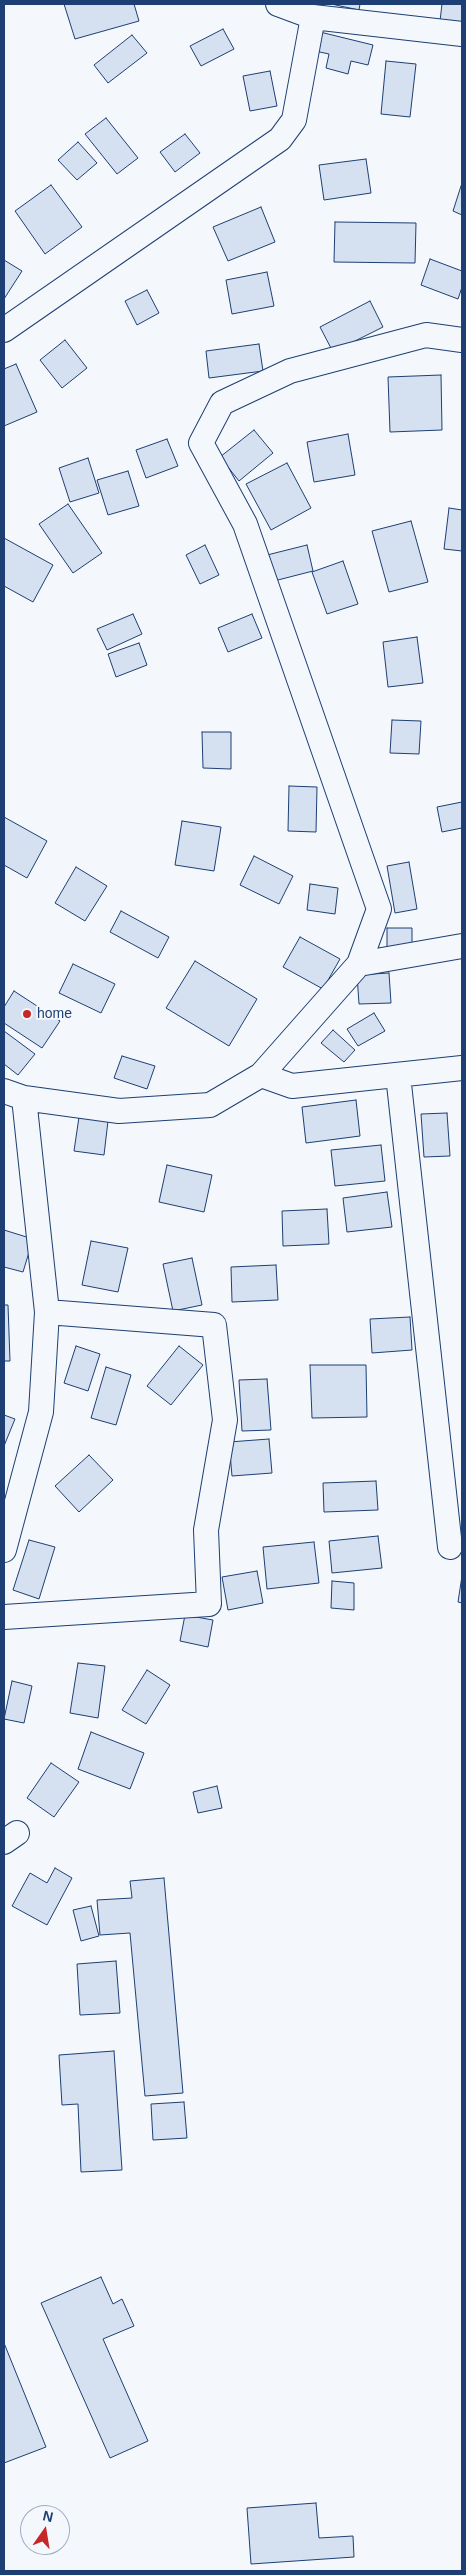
<!DOCTYPE html>
<style>
body{margin:0}
#map{position:relative;width:466px;height:2575px;overflow:hidden;background:#f4f7fb;font-family:Helvetica,sans-serif}
canvas{display:block}
.frame{position:absolute;inset:0;border:5px solid #1d3f73;pointer-events:none}
.north{position:absolute;left:20px;top:2505px;width:50px;height:50px;box-sizing:border-box;background:#f4f7fb;border:1px solid #9eadc5;border-radius:50%;rotate:13deg;font-size:14px;font-weight:700;line-height:20px;text-align:center;color:#1d3f73}
.north::after{content:'';display:block;margin:auto;width:18px;height:22px;background:#c62828;clip-path:polygon(50% 0,100% 100%,50% 72%,0 100%)}
</style>
<div id="map">
<canvas width="466" height="2575"></canvas>
<div class="frame"></div>
<div class="north">N</div>
</div>
<script>
const context = document.querySelector('canvas').getContext('2d');
context.lineJoin = 'round';
function paint(path, color) {
  context.fillStyle = color;
  context.fill(path, 'evenodd');
}
function poly(rows) {
  const path = new Path2D();
  for (const r of rows) {
    path.moveTo(r[0], r[1]);
    for (let i = 2; i < r.length; i += 2) path.lineTo(r[i], r[i + 1]);
  }
  return path;
}
function strokePath(path, color, width, dash) {
  context.strokeStyle = color;
  context.lineWidth = width;
  context.lineCap = dash ? 'butt' : 'round';
  context.setLineDash(dash || []);
  context.stroke(path);
}
function write(font, color, halo, rows, align = 'center') {
  context.font = font + ' Helvetica,sans-serif';
  context.lineWidth = 4;
  context.setLineDash([]);
  context.textBaseline = 'middle';
  context.strokeStyle = halo;
  context.fillStyle = color;
  for (const [text, x, y, turn = 0] of rows) {
    context.save();
    context.translate(x, y);
    context.rotate((+turn || 0) * Math.PI / 180);
    context.textAlign = isNaN(turn) ? turn : align;
    if (halo) context.strokeText(text, 0, 0);
    context.fillText(text, 0, 0);
    context.restore();
  }
}
const building = poly([
 [64,4,134,4,139,21,75,39,64,4],
 [331,4,360,4,359,10,331,4],
 [442,4,462,4,462,23,440,21,442,4],
 [223,29,234,49,201,66,190,46,223,29],
 [320,32,373,45,368,65,351,61,348,74,326,68,329,54,315,51,320,32],
 [132,35,147,53,108,83,94,65,132,35],
 [386,61,416,64,410,117,381,114,386,61],
 [270,71,277,106,250,111,243,76,270,71],
 [106,118,138,158,117,174,85,134,106,118],
 [185,134,200,153,175,172,160,152,185,134],
 [78,142,97,163,77,180,58,160,78,142],
 [366,159,371,193,324,200,319,165,366,159],
 [462,183,462,215,453,211,462,183],
 [51,185,82,227,45,254,15,211,51,185],
 [261,207,275,242,228,261,213,227,261,207],
 [335,222,416,223,415,263,334,262,335,222],
 [430,259,462,271,462,287,458,299,421,285,430,259],
 [4,260,22,271,4,299,4,260],
 [267,272,274,306,232,314,226,280,267,272],
 [147,290,159,313,137,325,125,301,147,290],
 [370,301,383,327,333,352,320,327,370,301],
 [65,340,87,368,62,388,40,360,65,340],
 [259,344,263,371,209,378,206,351,259,344],
 [16,364,37,412,4,426,4,369,16,364],
 [441,375,442,430,390,432,388,377,441,375],
 [254,430,273,453,239,481,220,457,254,430],
 [348,434,355,475,314,482,307,442,348,434],
 [167,439,178,466,146,478,136,450,167,439],
 [88,458,99,493,70,502,59,468,88,458],
 [287,463,311,508,271,530,246,484,287,463],
 [128,471,139,506,108,515,97,480,128,471],
 [68,504,102,553,73,573,39,524,68,504],
 [449,508,462,510,462,551,444,549,449,508],
 [411,521,428,582,389,592,372,531,411,521],
 [4,538,53,565,33,602,4,586,4,538],
 [205,545,219,575,200,584,186,555,205,545],
 [307,545,313,571,274,581,267,555,307,545],
 [343,561,358,604,327,614,312,572,343,561],
 [133,614,142,634,107,650,97,629,133,614],
 [252,614,262,638,228,652,218,628,252,614],
 [417,637,423,683,388,687,383,642,417,637],
 [139,643,147,665,116,677,108,654,139,643],
 [392,720,421,721,419,754,390,753,392,720],
 [202,732,231,732,231,769,203,768,202,732],
 [289,786,317,787,316,832,288,831,289,786],
 [462,802,462,828,442,832,437,807,462,802],
 [4,817,47,841,27,878,4,865,4,817],
 [182,821,221,827,214,871,175,865,182,821],
 [254,856,293,876,279,904,240,885,254,856],
 [409,862,417,909,395,913,387,866,409,862],
 [76,867,107,886,85,921,55,903,76,867],
 [310,884,338,888,335,914,307,910,310,884],
 [121,911,169,937,158,958,110,932,121,911],
 [387,928,412,928,412,952,387,952,387,928],
 [300,937,340,959,323,989,283,967,300,937],
 [195,961,257,999,229,1046,166,1008,195,961],
 [73,964,115,984,101,1013,59,993,73,964],
 [389,973,391,1003,359,1004,357,975,389,973],
 [14,991,60,1021,42,1048,4,1023,4,1007,14,991],
 [374,1013,385,1031,358,1046,347,1029,374,1013],
 [333,1030,355,1050,344,1062,321,1043,333,1030],
 [4,1031,35,1054,18,1075,4,1064,4,1031],
 [122,1056,155,1066,147,1089,114,1078,122,1056],
 [356,1100,360,1136,306,1143,302,1107,356,1100],
 [447,1113,450,1156,424,1157,421,1114,447,1113],
 [79,1117,108,1121,104,1155,74,1151,79,1117],
 [381,1145,385,1181,335,1186,331,1150,381,1145],
 [167,1165,212,1175,204,1212,159,1202,167,1165],
 [387,1192,392,1227,347,1232,343,1198,387,1192],
 [327,1209,329,1244,283,1246,282,1211,327,1209],
 [4,1230,33,1239,23,1272,4,1267,4,1230],
 [91,1241,128,1248,118,1292,82,1285,91,1241],
 [192,1258,202,1305,173,1311,163,1264,192,1258],
 [276,1265,278,1300,232,1302,231,1267,276,1265],
 [4,1305,8,1305,10,1361,4,1361,4,1305],
 [410,1317,412,1350,372,1353,370,1319,410,1317],
 [76,1346,100,1354,88,1391,64,1383,76,1346],
 [179,1346,203,1365,171,1405,147,1386,179,1346],
 [310,1365,366,1365,367,1417,312,1418,310,1365],
 [106,1367,131,1375,116,1425,91,1418,106,1367],
 [267,1379,271,1430,242,1431,239,1380,267,1379],
 [4,1415,15,1419,4,1446,4,1415],
 [269,1439,272,1473,232,1476,229,1442,269,1439],
 [89,1455,113,1480,79,1512,55,1486,89,1455],
 [376,1481,378,1510,324,1512,323,1483,376,1481],
 [378,1536,382,1568,332,1573,329,1541,378,1536],
 [29,1540,55,1547,39,1599,13,1590,29,1540],
 [314,1542,319,1583,267,1589,263,1547,314,1542],
 [257,1571,263,1603,228,1610,222,1577,257,1571],
 [462,1576,462,1603,458,1602,462,1576],
 [332,1581,354,1583,354,1610,331,1608,332,1581],
 [185,1615,213,1620,208,1647,180,1641,185,1615],
 [78,1663,105,1666,98,1718,70,1713,78,1663],
 [147,1670,170,1685,146,1724,122,1710,147,1670],
 [12,1681,32,1686,24,1723,4,1719,12,1681],
 [91,1732,144,1753,130,1789,78,1769,91,1732],
 [51,1763,79,1782,54,1817,27,1798,51,1763],
 [217,1786,222,1808,198,1813,193,1792,217,1786],
 [55,1868,72,1878,47,1925,12,1906,30,1873,47,1883,55,1868],
 [164,1878,183,2093,145,2096,130,1933,100,1935,97,1900,132,1898,130,1881,164,1878],
 [91,1906,99,1936,81,1941,73,1910,91,1906],
 [116,1961,120,2013,80,2015,77,1964,116,1961],
 [114,2051,122,2170,81,2172,78,2104,62,2105,59,2055,114,2051],
 [184,2102,187,2138,153,2140,151,2104,184,2102],
 [101,2277,113,2304,122,2299,134,2326,103,2339,148,2441,110,2458,41,2303,101,2277],
 [4,2343,46,2447,4,2463,4,2343],
 [316,2503,319,2538,353,2536,354,2557,251,2564,247,2508,316,2503]
]);
paint(building, '#d5e0f0');
strokePath(building, '#1d3f73', 1);
const minor = poly([
 [278,4,313,17,462,34],
 [4,330,280,139,294,120,313,17],
 [462,340,426,335,290,371,222,403,201,443,245,524,379,909,359,964,261,1075,292,1086,462,1068],
 [359,964,462,946],
 [398,1075,450,1547],
 [4,1091,24,1098],
 [4,1550,41,1412,47,1312,24,1098,119,1111,210,1105,261,1075],
 [4,1617,209,1604,206,1530,225,1420,214,1325,47,1312],
 [4,1842,17,1833]
]);
strokePath(minor, '#1d3f73', 26);
strokePath(minor, '#f4f7fb', 24);
for (const [x, y, r, color] of [
 [27,1014,5,"#c62828"]
]) {
  const dot = new Path2D();
  dot.arc(x, y, r, 0, 2 * Math.PI);
  context.fillStyle = color;
  context.fill(dot);
  strokePath(dot, '#f4f7fb', 2);
}
write('14px', '#1d3f73', '#f4f7fb', [
 ["home",37,1014]
], 'left');
</script>
